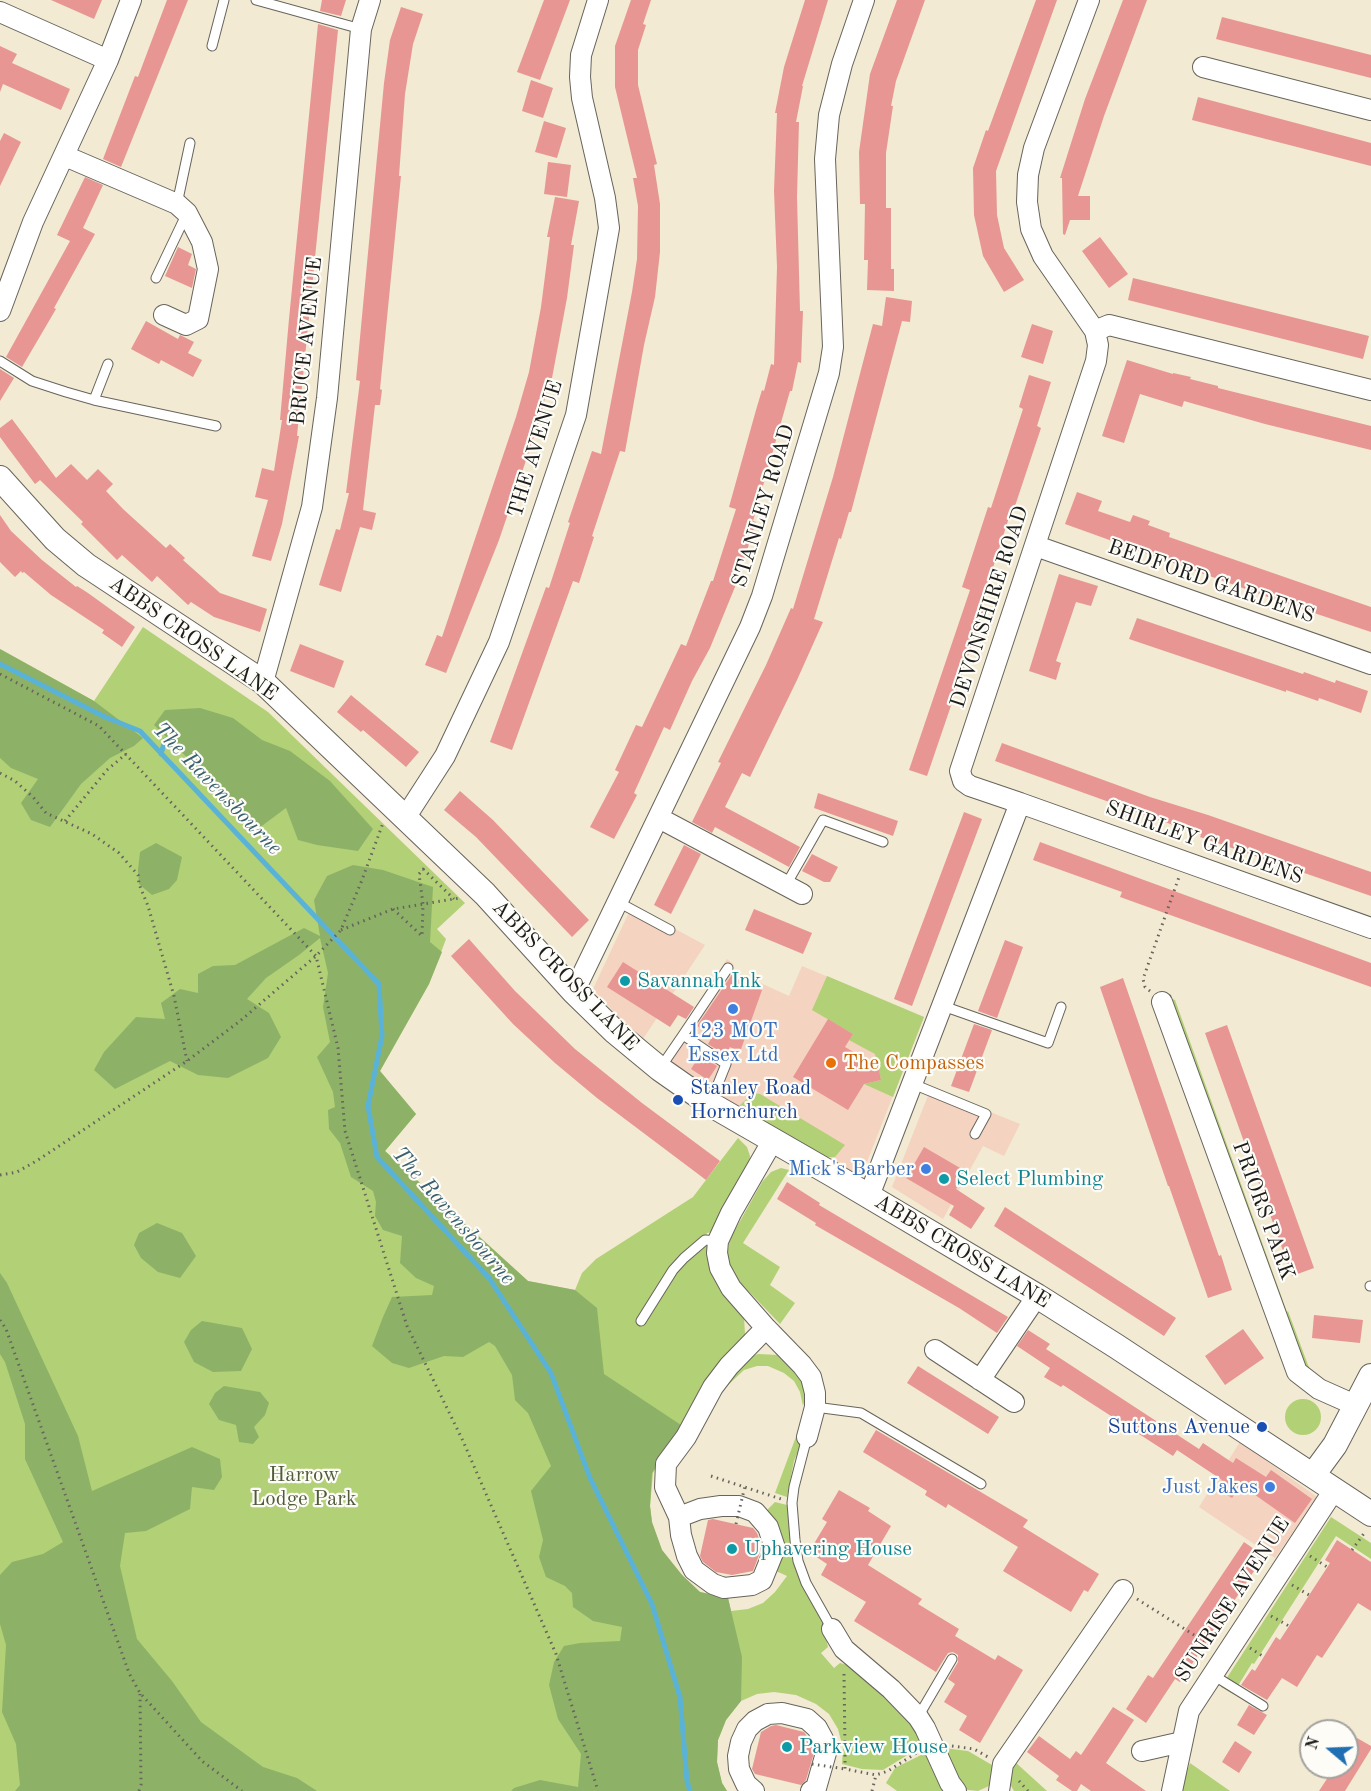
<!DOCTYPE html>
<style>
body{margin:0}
#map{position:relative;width:1371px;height:1791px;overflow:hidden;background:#f2ead2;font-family:"Old Standard TT",serif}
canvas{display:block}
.north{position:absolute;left:1299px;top:1719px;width:60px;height:60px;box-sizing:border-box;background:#fdfcf7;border:2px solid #a3a29f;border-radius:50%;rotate:289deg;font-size:16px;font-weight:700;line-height:24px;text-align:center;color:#1c1c1c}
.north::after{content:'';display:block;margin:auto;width:21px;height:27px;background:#1f6fb2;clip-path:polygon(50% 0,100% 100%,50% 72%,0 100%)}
</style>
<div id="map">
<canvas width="1371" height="1791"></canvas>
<div class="north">N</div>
</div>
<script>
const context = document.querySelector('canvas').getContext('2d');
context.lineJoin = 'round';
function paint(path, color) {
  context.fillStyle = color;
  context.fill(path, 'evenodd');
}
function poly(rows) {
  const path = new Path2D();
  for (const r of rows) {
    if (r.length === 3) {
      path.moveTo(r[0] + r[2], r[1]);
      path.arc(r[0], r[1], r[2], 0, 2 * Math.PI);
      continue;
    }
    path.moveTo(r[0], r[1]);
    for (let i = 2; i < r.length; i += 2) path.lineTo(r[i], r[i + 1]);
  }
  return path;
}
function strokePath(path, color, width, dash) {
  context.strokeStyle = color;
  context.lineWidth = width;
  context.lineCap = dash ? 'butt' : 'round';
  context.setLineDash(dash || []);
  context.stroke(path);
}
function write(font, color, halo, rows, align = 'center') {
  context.font = font + ' "Old Standard TT",serif';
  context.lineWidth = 4.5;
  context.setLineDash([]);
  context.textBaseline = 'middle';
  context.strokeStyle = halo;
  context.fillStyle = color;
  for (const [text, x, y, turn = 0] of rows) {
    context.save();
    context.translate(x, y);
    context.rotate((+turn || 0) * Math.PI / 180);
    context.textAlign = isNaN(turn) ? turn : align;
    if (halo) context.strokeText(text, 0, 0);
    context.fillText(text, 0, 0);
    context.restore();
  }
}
paint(poly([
 [632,906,705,945,641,1042,593,989],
 [727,959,734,965,732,970,789,996,802,966,924,1017,863,1172,858,1175,852,1173,661,1061],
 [931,1088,1020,1124,1004,1156,983,1146,943,1219,892,1187],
 [1240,1442,1317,1497,1275,1558,1199,1507]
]), '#f4d3c0');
paint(poly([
 [143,627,268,712,465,903,437,929,446,939,429,984,380,1071,416,1114,385,1151,528,1281,575,1290,582,1273,596,1259,693,1197,738,1138,747,1147,750,1156,749,1167,712,1232,707,1233,704,1245,709,1246,744,1317,745,1334,741,1341,710,1378,653,1473,650,1506,652,1523,662,1550,682,1575,700,1592,728,1598,731,1611,748,1609,763,1603,775,1592,787,1576,776,1571,765,1512,775,1502,787,1505,794,1551,800,1572,809,1597,828,1628,824,1630,828,1647,821,1653,834,1668,840,1663,847,1665,893,1703,908,1719,924,1745,883,1770,862,1769,842,1764,843,1748,838,1729,829,1714,816,1704,796,1695,774,1692,757,1694,741,1701,726,1720,718,1740,717,1762,722,1783,727,1791,0,1791,0,649,94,701],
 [827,976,924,1017,893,1097,864,1084,881,1080,875,1054,849,1040,853,1034,812,1010],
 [1170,998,1175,1000,1287,1312,1288,1311,1308,1365,1313,1374,1306,1372],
 [753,1093,760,1094,845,1145,835,1157,825,1157,739,1106],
 [781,1168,789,1170,743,1243,780,1267,770,1285,795,1303,780,1324,735,1277,729,1266,727,1255,730,1239,762,1182,771,1172],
 [758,1354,778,1355,796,1373,802,1382,805,1399,803,1406,800,1392,794,1381,784,1373,768,1366,757,1366,744,1370,728,1385,732,1376,751,1357],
 [1303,1417,18],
 [797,1434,804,1437,794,1461,787,1497,775,1493],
 [1331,1517,1371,1543,1371,1559,1336,1536,1254,1664,1252,1663,1233,1694,1221,1687],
 [944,1748,968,1751,992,1765,995,1768,989,1786,978,1791,968,1790,962,1787],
 [927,1752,935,1768,943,1791,897,1791,886,1783,895,1768],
 [1014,1761,1047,1791,1014,1791,1010,1784,1010,1772],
 [1190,1763,1230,1791,1180,1791]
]), '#b2d076');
paint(poly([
 [0,649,94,701,143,738,134,746,110,758,81,784,50,827,31,820,21,803,38,779,11,768,0,758],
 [200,708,233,718,262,740,290,751,330,781,373,829,358,851,317,845,298,840,286,808,259,828,154,725,165,710],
 [156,843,182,857,177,880,169,889,152,895,139,884,138,870,140,852],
 [353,865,383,870,433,887,430,942,442,952,429,984,380,1071,416,1114,385,1151,528,1281,575,1290,597,1308,604,1374,681,1425,652,1473,650,1506,652,1522,662,1550,682,1575,700,1592,728,1598,742,1657,741,1701,726,1720,718,1740,717,1762,722,1783,727,1791,511,1791,514,1788,540,1780,578,1787,581,1754,558,1719,549,1685,554,1662,564,1646,580,1643,620,1641,622,1627,593,1621,573,1607,572,1593,565,1586,546,1577,539,1557,543,1540,531,1491,551,1466,528,1413,515,1400,512,1375,495,1346,489,1342,463,1357,444,1356,409,1368,392,1363,372,1346,383,1317,392,1297,432,1295,434,1286,416,1278,400,1263,402,1236,383,1230,375,1216,376,1202,373,1191,351,1177,340,1143,329,1129,328,1110,335,1107,333,1092,317,1057,330,1042,323,1007,328,973,320,938,299,955,266,978,247,999,269,1013,281,1037,268,1058,228,1078,198,1075,170,1061,115,1089,94,1070,104,1052,136,1017,165,1019,161,1003,180,989,198,993,198,974,213,966,235,965,304,928,320,936,314,900,327,876],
 [157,1223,182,1233,196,1256,180,1278,158,1272,141,1258,134,1245,139,1233],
 [0,1273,7,1283,78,1436,92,1491,192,1447,220,1459,222,1477,214,1490,192,1487,190,1509,146,1531,125,1533,120,1566,137,1639,172,1681,201,1722,263,1767,297,1778,317,1791,15,1791,20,1785,16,1744,2,1712,6,1645,0,1624,0,1575,12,1562,43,1554,63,1542,25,1459,25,1424,5,1362,0,1354],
 [202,1321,242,1328,252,1349,241,1371,213,1372,194,1362,184,1342,191,1330],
 [224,1386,260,1392,269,1403,265,1415,254,1427,259,1437,253,1444,239,1442,236,1425,219,1420,209,1404,215,1393]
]), '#8db267');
strokePath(poly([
 [0,664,105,717,140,731,379,984,382,1036,368,1106,377,1157,489,1278,551,1373,590,1478,652,1604,680,1697,687,1781,690,1791],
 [161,754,165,740]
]), '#5ab3d7', 5);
paint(poly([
 [51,0,102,0,94,19],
 [167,0,188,0,121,167,103,159,135,76,138,77],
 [322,0,346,0,341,16,320,11],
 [544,0,570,0,540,80,517,72],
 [631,0,651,0,643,24,646,25,638,50,638,85,657,164,654,165,660,204,660,252,655,297,644,345,625,452,620,451,592,536,594,537,579,583,573,581,512,750,490,742,546,587,549,588,570,523,568,522,592,451,601,454,632,292,637,259,638,206,633,178,637,178,615,87,615,46],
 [805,0,828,0,802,86,803,86,796,122,799,122,797,197,800,311,803,311,801,363,798,362,792,391,790,391,753,521,756,522,737,582,710,648,692,681,670,730,664,727,634,793,637,795,614,839,590,827,619,772,615,770,636,725,642,727,681,644,686,646,711,581,713,581,736,509,729,507,756,410,762,390,764,391,771,364,774,365,777,267,774,191,777,113,775,113,784,67],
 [897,0,925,0,896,81,891,106,893,106,886,153,886,208,891,208,891,269,894,269,894,291,867,290,868,260,864,260,865,204,860,204,859,152,870,74],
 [1036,0,1057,0,996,171,997,215,1004,248,1024,280,1004,292,983,256,974,215,973,168,986,130,988,131],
 [1123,0,1147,0,1104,116,1078,196,1090,196,1090,220,1070,220,1065,235,1063,234,1062,178,1060,178,1085,99],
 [401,7,423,14,413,44,405,94,399,176,401,176,380,389,382,390,380,405,375,405,363,510,376,513,372,530,360,527,341,592,319,585,336,529,340,530,349,493,346,493,360,381,356,380,384,83,390,40],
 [1222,17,1371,55,1371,78,1216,39],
 [318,24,338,30,297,436,299,436,282,524,271,561,252,556,268,500,255,497,262,468,274,471,282,420,280,420,289,319],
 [0,46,17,54,12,63,70,89,61,110,3,84,0,92],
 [531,80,553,88,543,118,522,111],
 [1198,97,1371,143,1371,166,1192,120],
 [544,121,566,128,557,158,535,152],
 [4,133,21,142,0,186,0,141],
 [548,162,571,165,567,197,544,194],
 [85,177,103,185,83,228,95,234,54,308,56,309,22,367,6,357,70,241,57,235],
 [555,197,579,201,571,245,574,245,567,298,552,378,550,378,539,422,499,540,446,673,425,665,437,635,442,637,516,417,529,372,541,307,550,237,547,237],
 [1100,237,1128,274,1109,288,1082,251],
 [178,247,192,254,188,265,196,269,192,288,165,276],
 [1133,278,1369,336,1363,359,1128,300],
 [886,297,912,301,910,322,902,321,851,512,849,512,841,539,839,538,814,619,823,622,797,680,750,777,742,773,725,807,800,847,789,867,715,827,712,833,692,822,721,763,718,762,766,665,791,608,793,609,833,477,873,324,882,326],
 [146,321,178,339,180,335,194,342,188,353,202,360,193,377,161,360,159,364,131,349],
 [1032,324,1053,331,1043,364,1021,357],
 [1127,360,1173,374,1173,373,1191,377,1190,379,1218,386,1218,388,1371,426,1371,450,1265,424,1184,401,1182,407,1140,394,1124,443,1102,436],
 [0,369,14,378,0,401],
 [1029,375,1051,382,1037,426,1041,428,1015,506,1013,505,981,605,985,606,927,776,909,770,970,590,962,587,988,507,991,508,1023,409,1019,407],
 [12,419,56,478,71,464,87,480,98,469,113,484,106,491,123,509,166,548,170,544,185,558,183,560,220,593,267,609,260,632,214,617,191,602,188,605,157,576,152,582,122,555,117,560,81,524,83,522,40,480,35,484,8,448,0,437,0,428],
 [1077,492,1102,501,1098,511,1130,522,1133,515,1150,521,1148,525,1170,533,1169,537,1371,607,1371,632,1290,605,1065,524],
 [0,515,11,531,42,560,76,587,77,586,88,593,135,627,122,647,102,633,104,630,51,595,24,572,22,573,21,571,15,577,0,562],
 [1059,574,1098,586,1091,606,1076,602,1056,661,1061,663,1056,680,1029,671],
 [1137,618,1303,674,1304,672,1335,683,1336,680,1368,691,1361,713,1319,698,1318,701,1286,690,1286,692,1129,639],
 [300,644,344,661,334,688,290,671],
 [351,695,419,752,406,767,363,730,361,732,337,712],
 [1002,743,1150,797,1208,815,1371,872,1371,896,1200,837,1201,835,995,761],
 [460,791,493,820,589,920,572,937,476,837,444,810],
 [818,793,898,821,893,836,814,808],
 [964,812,982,819,912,1006,894,999],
 [1040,842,1371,963,1371,987,1120,897,1122,892,1033,860],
 [684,845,701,854,671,914,654,905],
 [812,854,838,867,830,882,824,882,802,871],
 [754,909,812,933,803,954,745,930],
 [469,939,515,991,575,1049,642,1103,720,1161,706,1180,597,1098,555,1063,513,1024,451,956],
 [1005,940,1023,947,997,1018,978,1011],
 [623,962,694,1007,686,1019,678,1015,670,1027,607,987],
 [733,973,762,990,740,1052,730,1047,725,1055,708,1044,713,1035,697,1026],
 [1123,978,1219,1256,1221,1255,1232,1290,1208,1298,1169,1186,1168,1186,1100,987],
 [828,1019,853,1034,845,1047,872,1063,877,1061,881,1080,864,1084,848,1110,793,1077],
 [974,1024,992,1030,969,1092,951,1086],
 [1227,1025,1314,1268,1292,1276,1205,1033],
 [700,1055,717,1066,708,1080,691,1069],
 [924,1147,967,1172,956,1189,985,1208,971,1229,949,1215,954,1206,906,1178],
 [787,1182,820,1203,819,1205,1008,1317,997,1333,959,1308,815,1225,816,1223,777,1199],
 [1005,1207,1176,1318,1164,1336,994,1226],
 [1314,1315,1363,1320,1360,1343,1312,1338],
 [1243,1329,1264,1358,1225,1385,1205,1356],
 [1028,1330,1050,1344,1046,1349,1199,1449,1203,1443,1233,1463,1236,1458,1266,1477,1271,1470,1312,1499,1295,1523,1241,1485,1232,1498,1217,1488,1222,1480,1177,1450,1173,1456,1063,1385,1061,1387,1044,1377,1050,1368,1017,1346],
 [918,1366,999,1417,988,1434,907,1383],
 [876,1430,1028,1520,1023,1527,1099,1574,1088,1592,1084,1590,1071,1612,1003,1571,1018,1547,948,1504,946,1508,925,1495,927,1491,863,1452],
 [839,1490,870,1508,868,1511,891,1526,868,1565,922,1599,918,1604,959,1629,955,1636,995,1660,998,1655,1023,1670,980,1743,959,1730,967,1716,944,1702,955,1684,948,1679,958,1662,958,1655,953,1652,948,1653,936,1672,854,1621,866,1602,821,1575,827,1564,809,1552,827,1522,822,1519],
 [713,1519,753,1528,757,1533,762,1547,753,1571,732,1575,716,1572,703,1562,700,1556,708,1520],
 [1337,1540,1371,1562,1371,1611,1358,1603,1322,1658,1317,1655,1297,1687,1282,1678,1267,1700,1241,1685,1252,1669,1255,1671,1276,1637,1280,1640,1330,1563,1325,1560],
 [1244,1542,1264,1556,1180,1682,1175,1679,1146,1723,1126,1709,1148,1675,1153,1678],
 [1249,1705,1267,1715,1254,1735,1237,1725],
 [1113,1707,1134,1720,1106,1763,1146,1791,1091,1791,1081,1784,1077,1791,1072,1791,1056,1780,1059,1776,1027,1752,1039,1736,1070,1759,1076,1751,1081,1755],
 [776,1725,804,1732,812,1743,814,1753,806,1780,801,1785,755,1774,752,1769,761,1732,771,1726],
 [1357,1738,1371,1746,1371,1749,1345,1791,1319,1791,1332,1771,1335,1773,1339,1767,1347,1767,1347,1754],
 [1235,1741,1252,1752,1239,1773,1222,1762]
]), '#e79693');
const service = poly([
 [256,0,361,29],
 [212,46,224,0],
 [177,204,190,143],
 [156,278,187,213],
 [0,361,32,381,66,392,94,400,216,426],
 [94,400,108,364],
 [786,885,823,820,883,842],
 [618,902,670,930],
 [943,1006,1048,1043,1061,1007],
 [683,1035,728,968],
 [661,1067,683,1035,726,1064,710,1104],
 [913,1084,986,1114,975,1134],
 [1370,1286,1371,1286],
 [641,1321,673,1270,684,1258,705,1240,718,1241],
 [815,1407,861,1413,981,1484],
 [807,1437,794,1487,792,1503,795,1540,798,1561,806,1583,832,1629],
 [1213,1675,1263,1706],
 [918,1717,952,1659]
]);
const minor = poly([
 [0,12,108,60],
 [1203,67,1371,110],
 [65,156,177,204,187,213,202,242,208,269,198,319,186,325,164,315],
 [0,311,33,222,108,60,131,0],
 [1095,331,1109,325,1371,390],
 [1036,546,1371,664],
 [263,682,312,507,327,398,361,29,370,0],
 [1020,803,1371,928],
 [405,818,445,756,499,642,576,415,609,228,605,198,582,98,580,77,581,55,598,0],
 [659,818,802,894],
 [574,992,750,627,762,596,829,373,833,347,825,159,829,115,842,64,864,0],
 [1162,1002,1297,1372,1319,1389,1355,1405],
 [773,1140,731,1213,718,1241,717,1253,720,1268,731,1288,766,1328,802,1365,811,1377,815,1393,815,1407,807,1437],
 [869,1196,1020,803,970,786,963,781,960,771,1096,361,1098,345,1095,331,1043,256,1031,229,1027,202,1028,175,1034,148,1089,0],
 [935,1350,1014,1402],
 [980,1380,1037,1296],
 [679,1517,700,1509,721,1506,739,1506,755,1512,768,1527,775,1548,762,1580,752,1585,724,1588,713,1584,694,1570,687,1556,681,1535,679,1517,665,1487,666,1464,686,1437,713,1387,729,1366,766,1328],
 [832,1629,844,1649,891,1689,918,1717,925,1728,950,1783,956,1791],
 [1142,1751,1182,1742],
 [754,1791,746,1784,739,1769,738,1756,741,1742,747,1729,755,1721,768,1714,782,1713,807,1719,817,1728,823,1739,826,1753,816,1788,811,1791],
 [999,1791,1003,1764,1123,1590],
 [1172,1791,1189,1711,1334,1490]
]);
const tertiary = poly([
 [0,478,55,539,86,565,263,682,485,894,574,992,614,1031,660,1069,710,1104,835,1176,1037,1296,1116,1346,1371,1514],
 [1313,1475,1335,1445,1371,1376]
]);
strokePath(service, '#67645c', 11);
strokePath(minor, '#67645c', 22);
strokePath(tertiary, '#67645c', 26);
strokePath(poly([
 [0,674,99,726,316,956,338,1048,345,1131,407,1326,463,1441,556,1654,598,1791],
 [0,773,15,781,33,797,46,813,92,834,119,853,138,875,139,884,148,906,174,996,187,1061],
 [65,821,107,770,126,754],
 [423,869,454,899],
 [393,909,422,936,423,904,419,874,427,865],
 [341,930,393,909,460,898],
 [1150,991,1145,987,1143,979,1179,877],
 [0,1175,17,1172,38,1160,187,1061,240,1021,316,956,341,930,362,880,383,823],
 [0,1320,6,1329,129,1673,140,1693,202,1761,242,1791],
 [711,1476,781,1499],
 [1352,1550,1365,1532],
 [1310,1556,1327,1567],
 [1292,1585,1309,1595],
 [1137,1599,1210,1645],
 [1271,1616,1289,1626],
 [1250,1648,1264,1657],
 [844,1674,845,1749],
 [952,1746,974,1749,988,1757],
 [845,1755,845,1769,876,1775,888,1771,918,1752],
 [1019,1781,1028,1791],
 [139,1791,141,1785,140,1694],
 [872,1791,876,1775]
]), '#67645c', 3, [1.5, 4.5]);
strokePath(service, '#fff', 9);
strokePath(minor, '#fff', 20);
strokePath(tertiary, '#fff', 24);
strokePath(poly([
 [736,1524,745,1486],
 [812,1764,845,1769]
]), '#67645c', 3, [1.5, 4.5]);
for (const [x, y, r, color] of [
 [625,981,6,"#0f9aa8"],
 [733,1009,6,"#3f7fe0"],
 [831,1063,6,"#e8710a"],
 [678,1100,6,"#1a4fb4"],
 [926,1169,6,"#3f7fe0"],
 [944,1179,6,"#0f9aa8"],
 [1262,1427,6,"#1a4fb4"],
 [1270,1487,6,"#3f7fe0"],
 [732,1549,6,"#0f9aa8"],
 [787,1747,6,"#0f9aa8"]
]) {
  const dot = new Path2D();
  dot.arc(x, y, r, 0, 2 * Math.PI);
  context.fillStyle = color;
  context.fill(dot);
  strokePath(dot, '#fdfcf7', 2);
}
write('21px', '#1c1c1c', '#fdfcf7', [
 ["BRUCE AVENUE",307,341,-84],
 ["THE AVENUE",536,449,-73],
 ["STANLEY ROAD",764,506,-73],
 ["BEDFORD GARDENS",1211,582,19],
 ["DEVONSHIRE ROAD",990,607,-72],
 ["ABBS CROSS LANE",193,639,35],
 ["SHIRLEY GARDENS",1204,843,20],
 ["ABBS CROSS LANE",565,976,46],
 ["PRIORS PARK",1263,1211,70],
 ["ABBS CROSS LANE",962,1252,31],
 ["SUNRISE AVENUE",1233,1600,-57]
]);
write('21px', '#0d838f', '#fdfcf7', [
 ["Savannah Ink",637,981],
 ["Select Plumbing",956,1179],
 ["Uphavering House",744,1549],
 ["Parkview House",799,1747]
], 'left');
write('21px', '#366cbe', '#fdfcf7', [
 ["123 MOT",733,1031,"center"],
 ["Essex Ltd",733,1055,"center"],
 ["Mick's Barber",914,1169],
 ["Just Jakes",1258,1487]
], 'right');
write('21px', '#c56008', '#fdfcf7', [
 ["The Compasses",843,1063]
], 'left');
write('21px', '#164399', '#fdfcf7', [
 ["Stanley Road",690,1088],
 ["Hornchurch",690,1112],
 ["Suttons Avenue",1250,1427,"right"]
], 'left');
write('21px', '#505b3c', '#fdfcf7', [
 ["Harrow",304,1475],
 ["Lodge Park",304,1499]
]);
write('italic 22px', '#386070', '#fdfcf7', [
 ["The Ravensbourne",217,789,46],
 ["The Ravensbourne",453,1216,49]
]);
</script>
